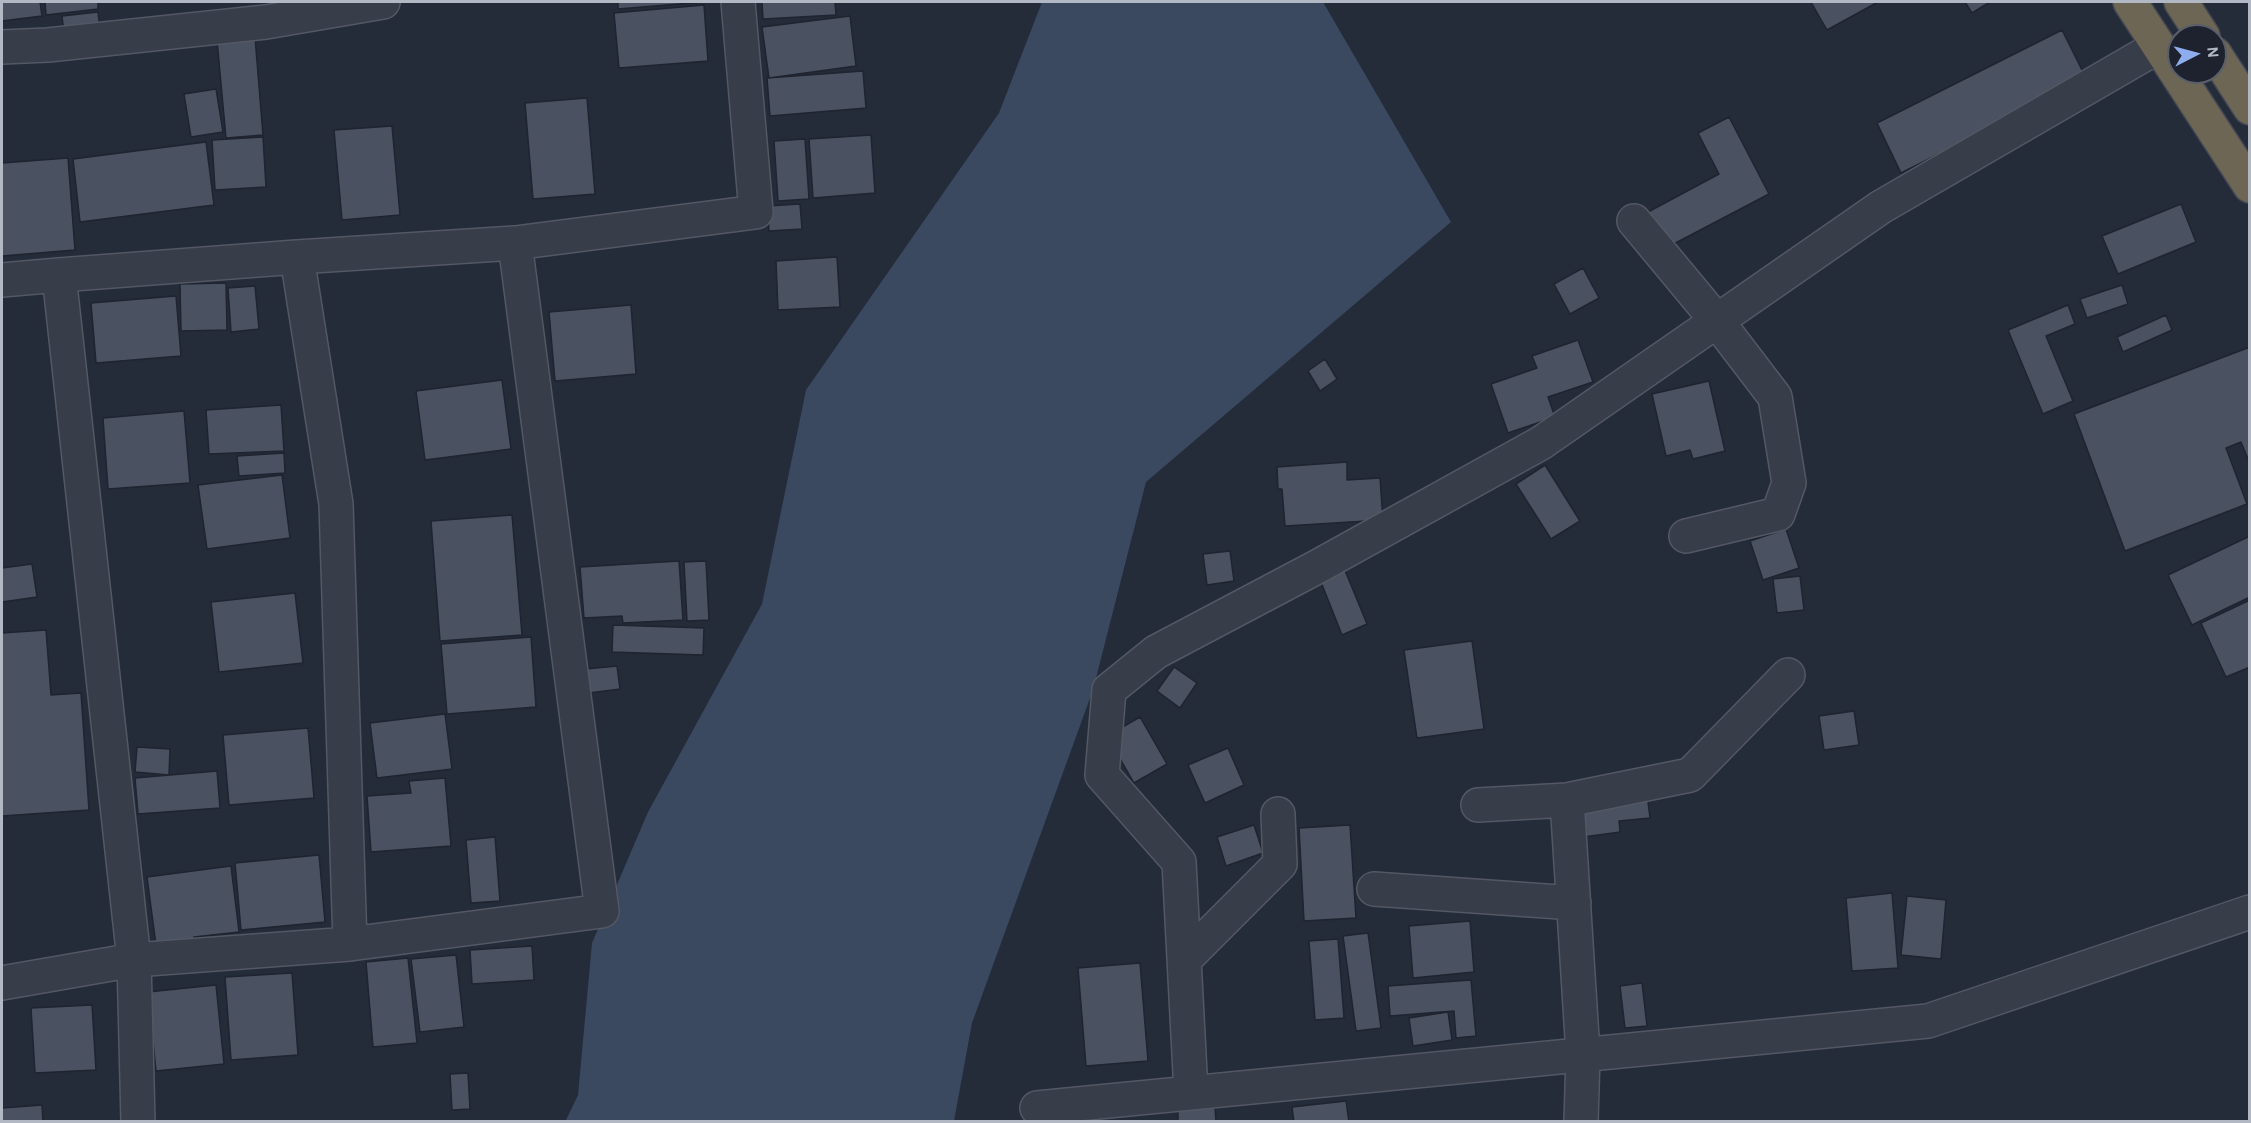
<!DOCTYPE html>
<style>
body{margin:0}
#map{position:relative;width:2251px;height:1123px;overflow:hidden;background:#242b39;font-family:"Alegreya Sans",sans-serif}
canvas{display:block}
.frame{position:absolute;inset:0;border:3px solid #b3b8c5;pointer-events:none}
.north{position:absolute;left:2167px;top:24px;width:60px;height:60px;box-sizing:border-box;background:#1d222e;border:2px solid #595e6a;border-radius:50%;rotate:84deg;font-size:16px;font-weight:700;line-height:24px;text-align:center;color:#b3b8c5}
.north::after{content:'';display:block;margin:auto;width:21px;height:27px;background:#8eacee;clip-path:polygon(50% 0,100% 100%,50% 72%,0 100%)}
</style>
<div id="map">
<canvas width="2251" height="1123"></canvas>
<div class="frame"></div>
<div class="north">N</div>
</div>
<script>
const context = document.querySelector('canvas').getContext('2d');
context.lineJoin = 'round';
function paint(path, color) {
  context.fillStyle = color;
  context.fill(path, 'evenodd');
}
function poly(rows) {
  const path = new Path2D();
  for (const r of rows) {
    path.moveTo(r[0], r[1]);
    for (let i = 2; i < r.length; i += 2) path.lineTo(r[i], r[i + 1]);
  }
  return path;
}
function strokePath(path, color, width, dash) {
  context.strokeStyle = color;
  context.lineWidth = width;
  context.lineCap = dash ? 'butt' : 'round';
  context.setLineDash(dash || []);
  context.stroke(path);
}
paint(poly([
 [1042,2,1323,2,1451,222,1146,482,1093,690,972,1023,954,1121,565,1122,578,1095,592,943,648,812,762,604,806,390,999,113]
]), '#3a4860');
const building = poly([
 [2,2,40,2,42,16,2,21,2,2],
 [45,2,98,2,98,9,46,15,45,2],
 [618,2,703,2,618,9,618,2],
 [762,2,835,2,836,15,763,19,762,2],
 [1811,2,1878,2,1827,30,1811,2],
 [1965,2,1990,2,1972,13,1965,2],
 [704,5,708,61,619,68,614,13,704,5],
 [98,12,100,29,64,33,62,16,98,12],
 [850,16,856,66,769,78,762,27,850,16],
 [2062,30,2087,80,1901,173,1877,123,2062,30],
 [255,37,263,135,226,138,217,40,255,37],
 [863,71,866,108,770,116,767,78,863,71],
 [216,89,223,132,191,137,184,94,216,89],
 [587,98,595,194,533,199,525,103,587,98],
 [1729,117,1769,194,1666,248,1648,212,1719,174,1698,133,1729,117],
 [392,126,400,215,342,220,334,130,392,126],
 [871,135,875,193,813,198,809,139,871,135],
 [263,137,266,187,215,190,212,140,263,137],
 [805,139,809,199,778,201,774,141,805,139],
 [206,142,214,205,80,222,73,159,206,142],
 [68,158,75,250,2,256,2,163,68,158],
 [800,204,802,229,769,231,767,206,800,204],
 [2181,204,2196,242,2118,274,2102,236,2181,204],
 [837,257,840,307,778,310,776,261,837,257],
 [1583,268,1599,298,1570,314,1554,284,1583,268],
 [226,283,227,330,181,331,180,284,226,283],
 [2122,285,2128,304,2087,318,2080,299,2122,285],
 [255,286,259,329,231,332,228,288,255,286],
 [176,296,181,356,96,363,91,303,176,296],
 [631,305,636,374,555,381,549,312,631,305],
 [2068,305,2075,324,2046,336,2073,401,2043,414,2008,330,2068,305],
 [2166,315,2172,330,2123,352,2117,337,2166,315],
 [1578,340,1593,382,1548,397,1555,417,1508,433,1491,384,1537,368,1532,356,1578,340],
 [2250,347,2250,464,2241,442,2226,448,2247,504,2125,551,2074,414,2250,347],
 [1325,359,1337,379,1320,391,1308,371,1325,359],
 [502,380,511,449,425,460,416,391,502,380],
 [1709,381,1725,451,1693,459,1690,450,1666,456,1652,394,1709,381],
 [281,405,284,451,209,454,206,410,281,405],
 [184,411,190,483,108,489,103,418,184,411],
 [284,453,285,473,239,476,237,456,284,453],
 [1347,462,1347,480,1380,478,1383,520,1285,526,1282,489,1278,489,1277,467,1347,462],
 [1545,465,1580,521,1551,539,1516,484,1545,465],
 [282,475,290,538,207,549,198,485,282,475],
 [512,515,522,635,440,641,431,521,512,515],
 [1786,529,1799,568,1763,580,1750,541,1786,529],
 [2250,536,2250,597,2192,625,2168,575,2250,536],
 [1230,551,1234,581,1207,585,1203,554,1230,551],
 [679,561,683,620,623,623,622,616,584,618,580,567,679,561],
 [706,561,709,620,687,621,684,562,706,561],
 [32,564,37,597,2,602,2,568,32,564],
 [1344,568,1367,624,1342,635,1319,577,1344,568],
 [1800,576,1804,610,1777,613,1773,579,1800,576],
 [295,593,303,663,219,672,211,602,295,593],
 [2250,600,2250,667,2226,677,2201,623,2250,600],
 [613,625,704,628,703,655,612,652,613,625],
 [46,630,51,695,81,693,89,810,2,816,2,633,46,630],
 [531,637,536,707,447,714,441,644,531,637],
 [1472,641,1484,729,1417,738,1404,650,1472,641],
 [617,666,620,689,589,693,586,669,617,666],
 [1174,667,1197,683,1180,708,1157,691,1174,667],
 [1854,711,1859,745,1824,750,1819,716,1854,711],
 [445,714,452,769,377,778,370,723,445,714],
 [1140,717,1167,764,1134,783,1107,736,1140,717],
 [308,728,314,798,229,805,223,735,308,728],
 [137,747,170,749,169,775,135,772,137,747],
 [1228,748,1244,785,1205,803,1188,765,1228,748],
 [217,771,220,808,138,814,135,778,217,771],
 [445,778,451,846,371,852,367,796,411,793,409,781,445,778],
 [1647,794,1650,818,1619,821,1620,832,1576,838,1571,804,1647,794],
 [1254,825,1263,853,1226,866,1217,837,1254,825],
 [1350,825,1356,918,1304,921,1299,828,1350,825],
 [495,837,500,901,471,903,466,840,495,837],
 [319,855,325,922,241,930,235,863,319,855],
 [231,866,239,932,194,937,194,940,156,945,147,877,231,866],
 [1892,893,1898,968,1852,971,1846,898,1892,893],
 [1907,896,1946,900,1941,959,1901,955,1907,896],
 [1470,921,1474,972,1413,978,1409,926,1470,921],
 [1368,933,1381,1028,1356,1031,1343,936,1368,933],
 [1338,939,1344,1018,1315,1020,1309,941,1338,939],
 [532,946,534,980,472,984,470,950,532,946],
 [456,955,464,1027,420,1032,411,959,456,955],
 [408,958,417,1043,373,1047,366,962,408,958],
 [1140,963,1148,1061,1086,1066,1078,968,1140,963],
 [292,973,298,1055,231,1060,225,977,292,973],
 [1471,980,1476,1036,1456,1038,1454,1011,1390,1016,1388,986,1471,980],
 [1642,983,1647,1026,1625,1028,1620,986,1642,983],
 [216,985,224,1064,156,1071,148,992,216,985],
 [92,1005,96,1070,35,1073,31,1008,92,1005],
 [1448,1012,1452,1040,1413,1046,1409,1018,1448,1012],
 [468,1073,470,1109,452,1110,450,1074,468,1073],
 [1346,1101,1349,1122,1294,1122,1292,1107,1346,1101],
 [42,1105,43,1122,2,1122,2,1108,42,1105],
 [1215,1107,1216,1122,1178,1122,1178,1108,1215,1107]
]);
paint(building, '#4a5262');
strokePath(building, '#1f2430', 1.5);
const street = poly([
 [2,47,48,45,266,22,383,2],
 [1634,221,1717,321,1775,397,1789,483,1778,514,1686,536],
 [59,275,297,257],
 [2,280,59,275,134,960,2,983],
 [1567,800,1583,1054,1581,1122],
 [1478,805,1567,800,1690,775,1788,675],
 [1374,889,1574,903],
 [350,944,336,504,297,257,515,243,756,212,738,2],
 [1184,960,1280,864,1278,814],
 [1191,1093,1179,862,1102,775,1109,690,1156,652,1315,568,1541,443,1881,207,2159,46],
 [1037,1108,1928,1021,2250,912],
 [138,1122,134,960,350,944,602,911,515,243]
]);
const highway = poly([
 [2130,2,2250,186],
 [2181,2,2203,36],
 [2215,54,2250,108]
]);
strokePath(street, '#535864', 36);
strokePath(highway, '#434854', 36);
strokePath(street, '#373d49', 33);
strokePath(highway, '#6e6655', 33);
</script>
